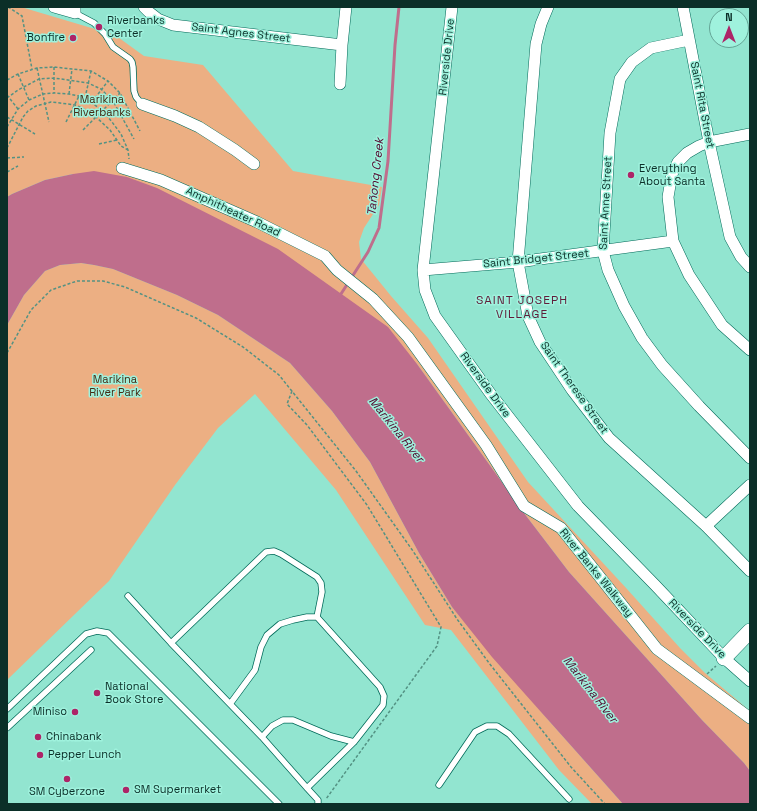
<!DOCTYPE html>
<meta charset="utf-8">
<style>
body{margin:0}
#map{position:relative;width:757px;height:811px;overflow:hidden;background:#92e5d0;font-family:"Space Grotesk",sans-serif}
canvas{display:block}
.frame{position:absolute;inset:0;border:8px solid #0b2f28;pointer-events:none}
.north{position:absolute;left:709px;top:8px;width:40px;height:40px;box-sizing:border-box;background:#9ff2dd;border:1px solid #64a495;border-radius:50%;rotate:0deg;font-size:11px;font-weight:700;line-height:16px;text-align:center;color:#0b2f28}
.north::after{content:'';display:block;margin:auto;width:14px;height:18px;background:#ad2467;clip-path:polygon(50% 0,100% 100%,50% 72%,0 100%)}
</style>
<div id="map">
<canvas width="757" height="811"></canvas>
<div class="frame"></div>
<div class="north">N</div>
</div>
<script>
const context = document.querySelector('canvas').getContext('2d');
context.lineJoin = 'round';
function paint(path, color) {
  context.fillStyle = color;
  context.fill(path, 'evenodd');
}
function poly(rows) {
  const path = new Path2D();
  for (const r of rows) {
    path.moveTo(r[0], r[1]);
    for (let i = 2; i < r.length; i += 2) path.lineTo(r[i], r[i + 1]);
  }
  return path;
}
function strokePath(path, color, width, dash) {
  context.strokeStyle = color;
  context.lineWidth = width;
  context.lineCap = dash ? 'butt' : 'round';
  context.setLineDash(dash || []);
  context.stroke(path);
}
function write(font, color, halo, rows, align = 'center') {
  context.font = font + ' "Space Grotesk",sans-serif';
  context.lineWidth = 3;
  context.setLineDash([]);
  context.textBaseline = 'middle';
  context.strokeStyle = halo;
  context.fillStyle = color;
  for (const [text, x, y, turn = 0] of rows) {
    context.save();
    context.translate(x, y);
    context.rotate((+turn || 0) * Math.PI / 180);
    context.textAlign = isNaN(turn) ? turn : align;
    if (halo) context.strokeText(text, 0, 0);
    context.fillText(text, 0, 0);
    context.restore();
  }
}
paint(poly([
 [7,7,21,7,115,35,144,56,203,65,293,171,382,187,379,205,364,228,359,242,361,259,391,296,428,338,528,482,627,589,680,648,705,673,750,711,750,771,744,763,702,720,569,572,527,517,417,364,73,174,45,180,12,194,7,197],
 [81,263,94,265,113,269,177,295,218,315,290,363,332,411,370,462,419,553,452,607,550,722,623,804,592,804,559,770,451,630,425,625,336,490,255,394,218,428,175,485,109,581,7,680,7,325,24,295,45,271,60,265]
]), '#ecaf83');
paint(poly([
 [94,171,127,177,157,188,278,249,388,327,417,364,527,517,569,572,702,720,744,763,750,771,750,804,623,804,492,657,452,607,419,553,370,462,332,411,290,363,218,315,177,295,113,269,94,265,81,263,60,265,45,271,24,295,7,325,7,197,12,194,45,180,73,174]
]), '#bf6e8c');
strokePath(poly([
 [339,297,368,252,379,228,388,161,395,45,399,7]
]), '#bf6e8c', 3);
const lane = poly([
 [75,13,94,23,105,34,113,47,130,59,132,62,133,67,134,91,136,97,142,104],
 [128,596,171,643,262,737,307,788,318,800,318,804],
 [171,643,266,552,274,551,281,554,317,577,321,583,322,592,317,617],
 [230,704,255,670,261,647,267,635,280,624,293,620,307,617,317,617,380,687,384,696,383,705,354,742,307,788],
 [7,709,86,634,97,631,108,633,279,804],
 [7,728,91,650],
 [262,737,272,726,283,720,293,720,331,736,354,742],
 [439,785,475,732,487,726,497,726,509,734,569,799]
]);
const street = poly([
 [54,7,75,13,75,7],
 [144,7,149,12,158,19,173,25,342,45],
 [452,7,423,270,425,290,435,316,490,393,578,506,655,585,724,658,750,681],
 [548,7,541,24,536,44,518,262,528,316,540,342,572,390,609,438,706,526,750,571],
 [683,7,709,142,730,237,741,257,750,267],
 [689,40,651,48,632,62,620,79,610,133,603,251,608,270,624,306,642,338,662,365,699,406,750,458],
 [340,84,342,45,346,7],
 [142,104,175,116,199,127,235,150,254,164],
 [750,134,709,142,699,146,687,153,678,162,672,174,668,197,673,241,689,275,722,325,750,350],
 [122,168,161,180,257,222,325,256,337,270,373,299,408,337,486,445,524,506,561,528,657,649,750,718],
 [423,270,518,262,673,241],
 [706,526,750,485]
]);
const secondary = poly([
 [724,658,750,631]
]);
strokePath(lane, '#016a59', 7);
strokePath(street, '#016a59', 12);
strokePath(secondary, '#016a59', 16);
strokePath(poly([
 [8,7,22,16,32,69],
 [54,67,54,93],
 [37,68,49,122],
 [18,74,29,100],
 [7,80,18,74,37,68,54,67,91,71,108,81,120,93,140,131],
 [69,94,72,69],
 [7,95,18,109],
 [7,98,18,90,39,79,54,78,88,83,101,89,113,101,134,139],
 [85,98,91,71],
 [92,102,108,81],
 [7,117,35,134],
 [66,122,79,96],
 [7,127,18,109,29,100,43,94,54,93,69,94,79,96,85,98,103,111,112,122,121,134,128,150,129,159],
 [83,130,120,93],
 [99,144,117,140],
 [7,148,23,117,28,111,36,106,51,102,60,103,75,105,86,110,96,117,110,130,121,146,128,150],
 [7,158,24,157],
 [7,172,18,166],
 [7,353,31,310,51,290,77,281,103,281,125,287,196,318,243,347,279,375,356,471,413,551,457,619,489,663,571,767,605,804],
 [292,391,287,404,307,425,367,505,441,627,437,646,326,799],
 [707,674,716,666]
]), '#549283', 1.5, [3, 2]);
strokePath(lane, '#fff', 5.5);
strokePath(street, '#fff', 11);
strokePath(secondary, '#fff', 15);
for (const [x, y, r, color] of [
 [99,27,4,"#ad2467"],
 [73,38,4,"#ad2467"],
 [631,175,4,"#ad2467"],
 [97,693,4,"#ad2467"],
 [75,712,4,"#ad2467"],
 [38,737,4,"#ad2467"],
 [40,755,4,"#ad2467"],
 [67,779,4,"#ad2467"],
 [126,790,4,"#ad2467"]
]) {
  const dot = new Path2D();
  dot.arc(x, y, r, 0, 2 * Math.PI);
  context.fillStyle = color;
  context.fill(dot);
  strokePath(dot, '#9ff2dd', 1.5);
}
write('11px', '#0b2f28', '#9ff2dd', [
 ["Riverbanks",107,21],
 ["Center",107,34],
 ["Bonfire",65,38,"right"],
 ["Everything",639,169],
 ["About Santa",639,182],
 ["National",105,687],
 ["Book Store",105,700],
 ["Miniso",67,712,"right"],
 ["Chinabank",46,737],
 ["Pepper Lunch",48,755],
 ["SM Supermarket",134,790],
 ["SM Cyberzone",67,792,"center"]
], 'left');
write('11px', '#0b2f28', '#9ff2dd', [
 ["Saint Agnes Street",241,33,7],
 ["Riverside Drive",447,57,-84],
 ["Saint Rita Street",702,105,79],
 ["Saint Anne Street",606,203,-87],
 ["Amphitheater Road",233,212,25],
 ["Saint Bridget Street",536,259,-6],
 ["Riverside Drive",485,385,54],
 ["Saint Therese Street",574,388,55],
 ["River Banks Walkway",596,573,51],
 ["Riverside Drive",697,629,46]
]);
write('11px', '#462913', '#9ff2dd', [
 ["Marikina",102,100],
 ["Riverbanks",102,113],
 ["Marikina",115,380],
 ["River Park",115,393]
]);
write('italic 12px', '#52062d', '#9ff2dd', [
 ["Tañong Creek",376,177,-84],
 ["Marikina River",396,430,51],
 ["Marikina River",590,690,52]
]);
context.letterSpacing = '1px';
write('12px', '#5f1d3a', '#9ff2dd', [
 ["SAINT JOSEPH",522,301],
 ["VILLAGE",522,315]
]);
context.letterSpacing = '0px';
</script>
